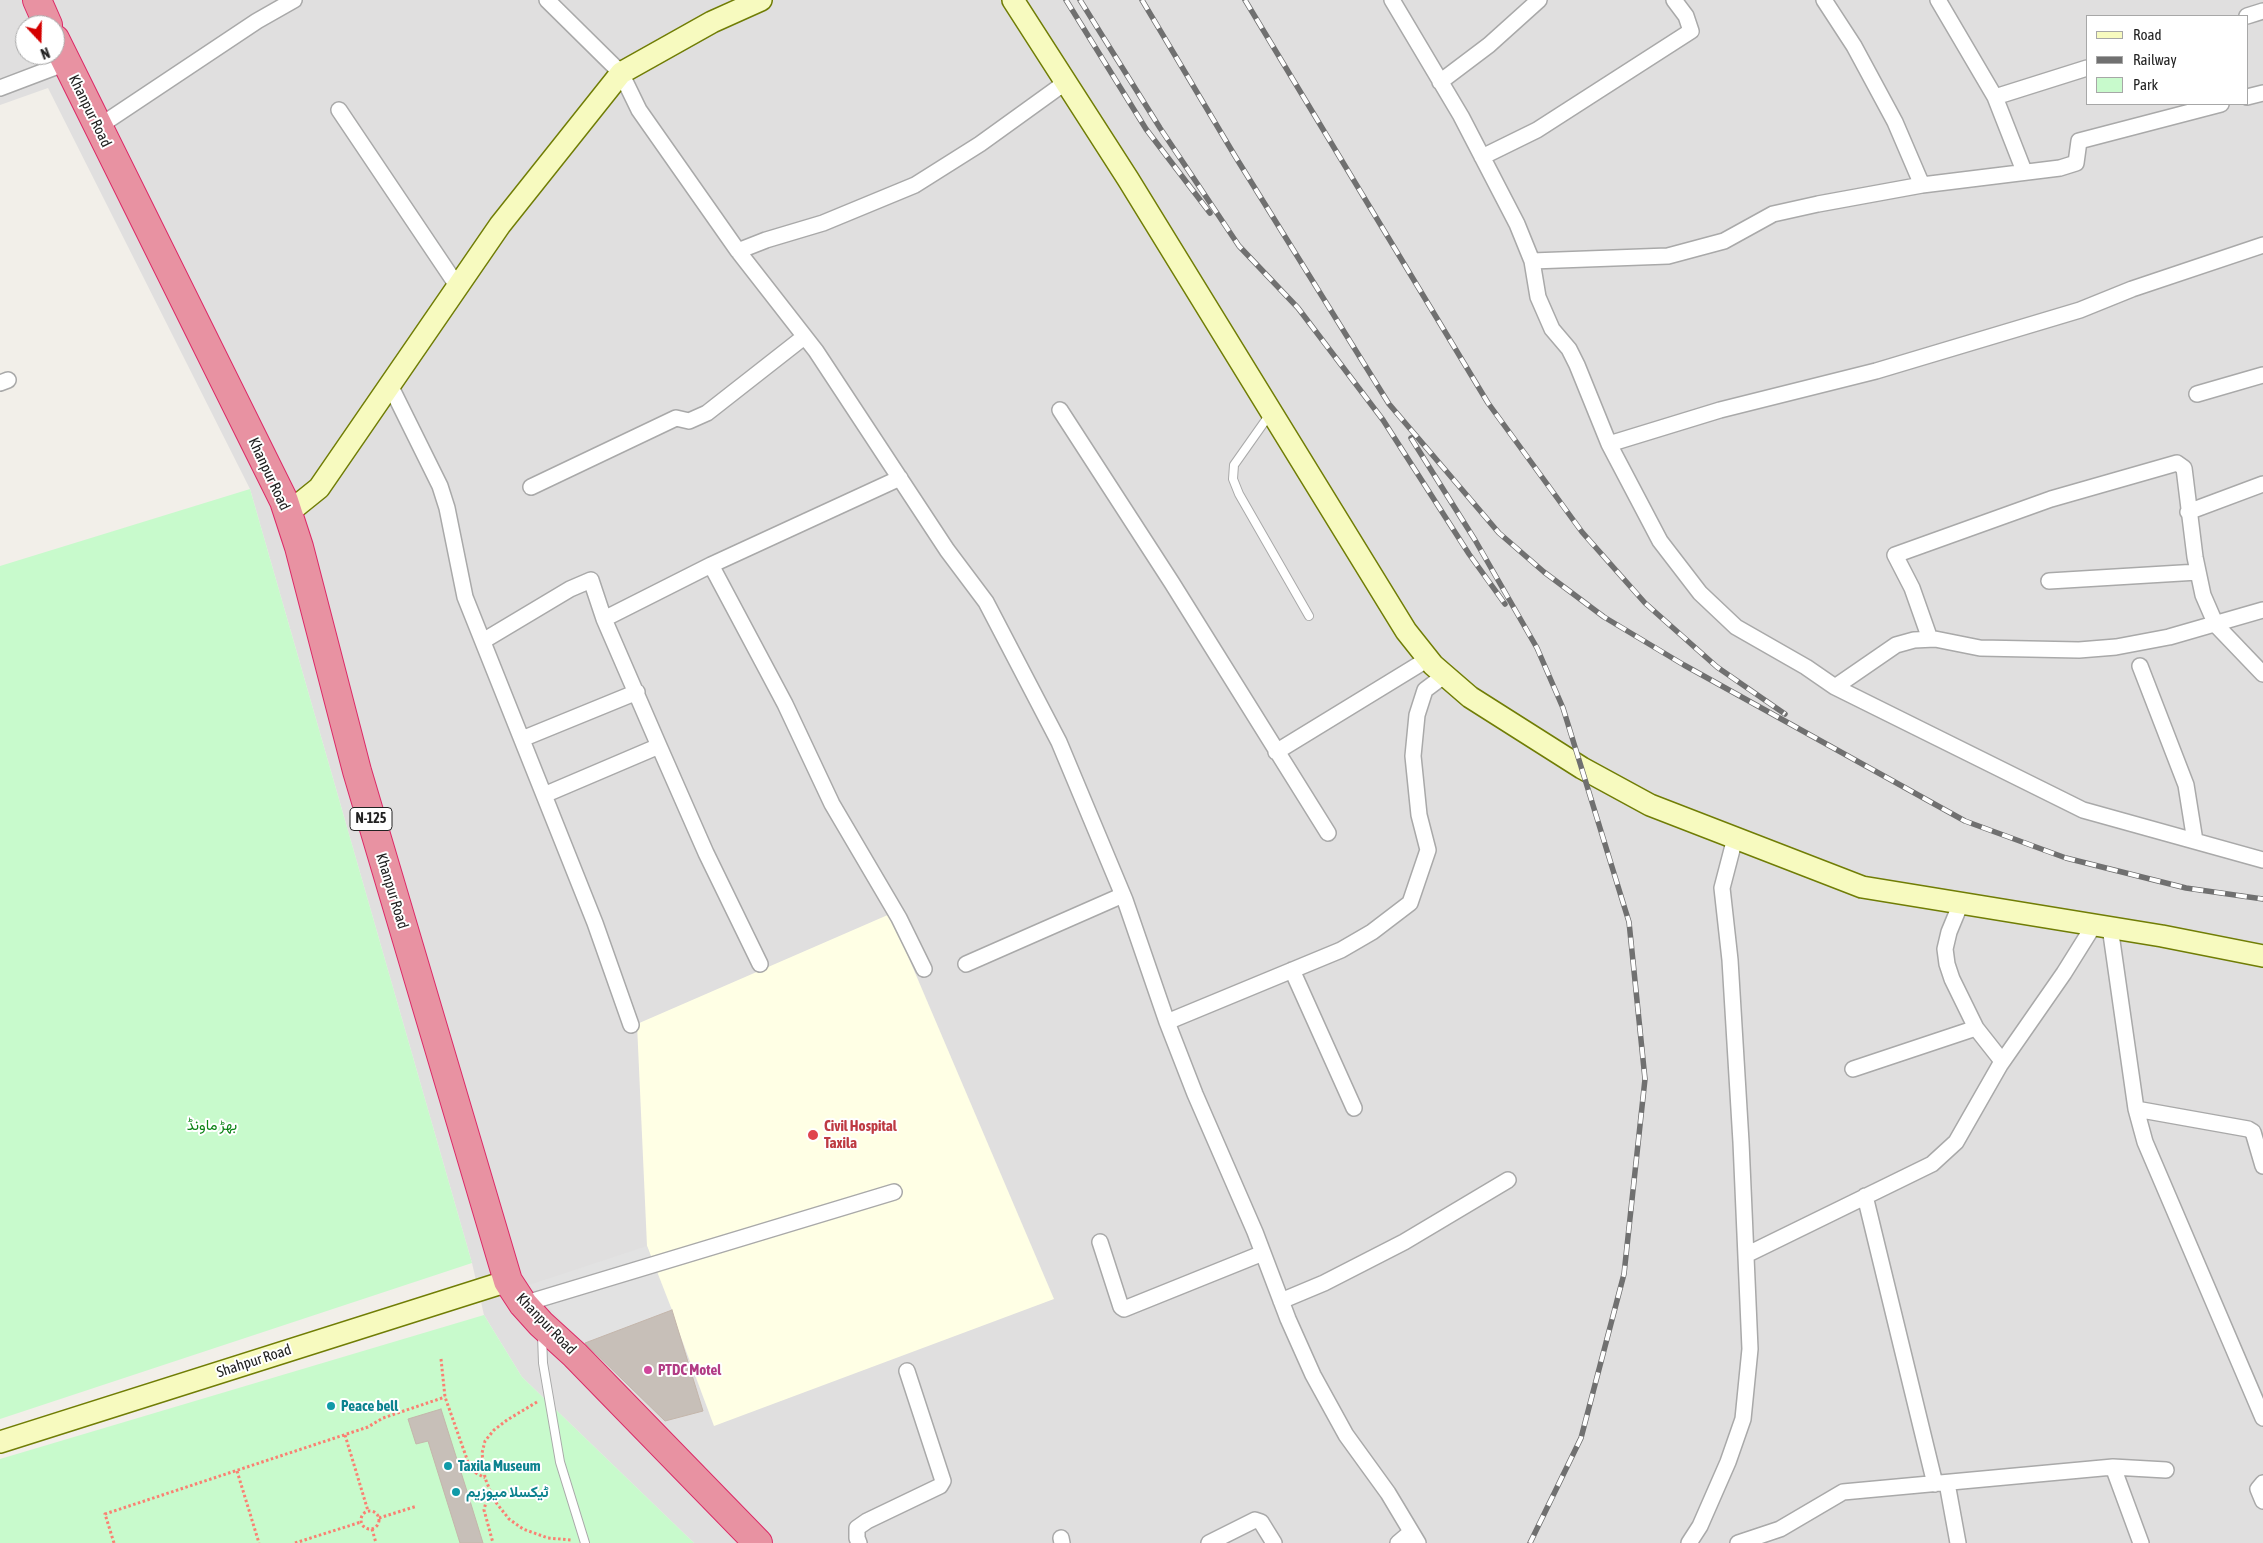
<!DOCTYPE html>
<meta charset="utf-8">
<style>
body{margin:0}
#map{position:relative;width:2263px;height:1543px;overflow:hidden;background:#f2efe9;font-family:"Asap Condensed",sans-serif}
canvas{display:block}
.legend{position:absolute;left:2086px;top:15px;width:162px;height:90px;box-sizing:border-box;background:#fff;border:1px solid #a7a7a7;margin:0;padding:6px 9px;list-style:none;font-size:15px;color:#222}
.legend li{display:flex;align-items:center;gap:10px;height:25px}
.legend b{width:25px;border:1px solid #a7a7a7}
.north{position:absolute;left:15px;top:15px;width:50px;height:50px;box-sizing:border-box;background:#fff;border:1px solid #a7a7a7;border-radius:50%;rotate:159deg;font-size:14px;font-weight:700;line-height:20px;text-align:center;color:#222}
.north::after{content:'';display:block;margin:auto;width:18px;height:22px;background:#d40000;clip-path:polygon(50% 0,100% 100%,50% 72%,0 100%)}
</style>
<div id="map">
<canvas width="2263" height="1543"></canvas>
<ul class="legend">
<li><b style="height:6px;background:#f7fabf"></b>Road</li>
<li><b style="height:6px;background:#707070"></b>Railway</li>
<li><b style="height:14px;background:#c8facc"></b>Park</li>
</ul>
<div class="north">N</div>
</div>
<script>
const context = document.querySelector('canvas').getContext('2d');
context.lineJoin = 'round';
function paint(path, color) {
  context.fillStyle = color;
  context.fill(path, 'evenodd');
}
function poly(rows) {
  const path = new Path2D();
  for (const r of rows) {
    if (r.length === 3) {
      path.moveTo(r[0] + r[2], r[1]);
      path.arc(r[0], r[1], r[2], 0, 2 * Math.PI);
      continue;
    }
    path.moveTo(r[0], r[1]);
    for (let i = 2; i < r.length; i += 2) path.lineTo(r[i], r[i + 1]);
  }
  return path;
}
function strokePath(path, color, width, dash) {
  context.strokeStyle = color;
  context.lineWidth = width;
  context.lineCap = dash ? 'butt' : 'round';
  context.setLineDash(dash || []);
  context.stroke(path);
}
function write(font, color, halo, rows, align = 'center') {
  context.font = font + ' "Asap Condensed",Vazirmatn,sans-serif';
  context.lineWidth = 4;
  context.setLineDash([]);
  context.textBaseline = 'middle';
  context.strokeStyle = halo;
  context.fillStyle = color;
  for (const [text, x, y, turn = 0] of rows) {
    context.save();
    context.translate(x, y);
    context.rotate((+turn || 0) * Math.PI / 180);
    context.textAlign = isNaN(turn) ? turn : align;
    if (halo) context.strokeText(text, 0, 0);
    context.fillText(text, 0, 0);
    context.restore();
  }
}
paint(poly([
 [0,0,2263,0,2263,1543,694,1543,522,1377,484,1315,472,1263,250,489,48,88,0,105],
 [2087,16,2247,16,2247,104,2087,104],
 [25,25,55,25,55,55,25,55]
]), '#e0dfdf');
paint(poly([
 [890,914,1054,1299,714,1426,647,1246,637,1024]
]), '#ffffe5');
paint(poly([
 [250,489,472,1263,0,1419,0,566],
 [484,1315,522,1377,694,1543,0,1543,0,1459]
]), '#c8facc');
paint(poly([
 [647,1246,672,1310,582,1344,529,1285]
]), '#e2e2e2');
const building = poly([
 [672,1310,703,1411,665,1421,585,1343,672,1310],
 [441,1409,466,1488,483,1543,460,1543,428,1441,416,1444,408,1419,441,1409]
]);
paint(building, '#c7bfb8');
strokePath(building, '#c4b6ab', 1);
const lane = poly([
 [1270,414,1234,465,1233,479,1239,494,1309,616],
 [542,1335,543,1363,560,1462,585,1543]
]);
const street = poly([
 [547,0,621,73,639,110,738,251,816,351,947,550,986,602,1059,742,1125,900,1167,1022,1195,1094,1255,1232,1288,1319,1313,1375,1346,1435,1388,1493,1418,1543],
 [1392,0,1461,116,1517,224,1532,261,1538,297,1552,329,1569,349,1577,365,1609,444,1660,541,1700,593,1736,627,1806,667,1835,687,2083,810,2263,860],
 [1824,0,1854,46,1895,122,1922,185],
 [1938,0,1995,97,2024,171],
 [2247,16,2263,11],
 [1440,82,1489,45,1539,0],
 [0,88,66,63],
 [1995,97,2087,68],
 [2247,97,2263,93],
 [339,110,458,287],
 [98,127,257,21,294,0],
 [1482,157,1537,130,1691,31,1686,16,1674,0],
 [738,251,766,240,823,223,915,185,980,144,1066,82],
 [1532,261,1668,256,1724,241,1773,214,1818,204,1922,185,2060,168,2076,163,2079,141,2221,104],
 [0,383,8,380],
 [390,385,440,486,447,508,465,597,595,923,631,1025],
 [2197,394,2263,375],
 [1060,410,1172,583,1328,833],
 [1609,444,1720,410,1876,371,2080,310,2132,289,2263,245],
 [531,487,676,418,689,421,707,413,804,337],
 [2188,512,2263,484],
 [711,565,785,704,832,804,899,918,924,969],
 [2049,581,2198,572],
 [604,619,711,565,900,478],
 [1930,639,1912,588,1895,555,2051,499,2177,463,2184,468,2195,557,2203,595,2216,625,2263,674],
 [483,641,570,589,591,580,604,619,659,746,706,853,760,964],
 [2140,666,2186,785,2195,841],
 [1835,687,1896,645,1914,640,1935,639,1980,648,2079,650,2116,647,2169,637,2263,610],
 [522,739,637,692],
 [1276,752,1428,659],
 [544,795,659,746],
 [1961,903,1949,932,1945,949,1947,964,1952,979,1976,1028,2002,1061],
 [2110,927,2136,1109,2145,1142,2263,1418],
 [966,964,1123,895],
 [1292,970,1354,1108],
 [1167,1022,1341,950,1372,932,1410,903,1428,850,1419,815,1413,756,1417,715,1425,690,1445,675],
 [1853,1069,1976,1028],
 [2136,1109,2248,1129,2253,1132,2263,1166],
 [1865,1196,1935,1484],
 [1100,1242,1121,1307,1124,1309,1263,1253],
 [1746,1255,1932,1164,1956,1142,2000,1065,2064,973,2094,925],
 [1281,1301,1324,1283,1404,1242,1508,1180],
 [523,1304,894,1192],
 [2113,1467,2141,1543],
 [1947,1483,1958,1543],
 [2263,1483,2258,1489,2263,1501],
 [1061,1538,1062,1543],
 [859,1543,857,1538,857,1528,867,1521,940,1486,943,1481,907,1371],
 [1209,1543,1255,1520,1261,1522,1274,1543],
 [1398,1543,1411,1532],
 [1689,1543,1700,1526,1728,1462,1743,1419,1750,1349,1741,1142,1730,960,1722,888,1735,838],
 [1738,1543,1780,1529,1843,1492,2113,1467,2166,1470]
]);
const secondary = poly([
 [1013,0,1128,179,1406,631,1433,665,1470,697,1582,768,1650,805,1862,887,2162,936,2263,956],
 [288,513,319,488,500,225,621,73,712,22,761,0],
 [0,1442,508,1281]
]);
const highway = poly([
 [37,0,48,25],
 [55,39,284,501,299,547,357,771,508,1281,523,1304,541,1324,575,1355,758,1543]
]);
strokePath(lane, '#a9a9a9', 10);
strokePath(street, '#a9a9a9', 18);
strokePath(secondary, '#707d05', 24);
strokePath(highway, '#dc2a67', 30);
strokePath(poly([
 [441,1359,445,1397,468,1462,476,1473,485,1478],
 [537,1402,507,1420,494,1430,485,1441,482,1453,485,1478,494,1500,509,1519,523,1529,548,1538,571,1540],
 [345,1435,368,1511],
 [237,1471,259,1543],
 [489,1490,484,1510,493,1543],
 [370,1520,9],
 [379,1518,417,1506],
 [372,1529,376,1543],
 [114,1543,105,1514,368,1427,383,1418,445,1397],
 [295,1543,361,1522]
]), '#fa8072', 3, [2.5, 2.5]);
strokePath(lane, '#fff', 8);
strokePath(street, '#fff', 15);
strokePath(secondary, '#f7fabf', 21);
strokePath(highway, '#e892a2', 28);
const rail = poly([
 [1066,0,1146,129,1210,213],
 [1080,0,1160,128,1239,246,1298,308,1383,420,1469,554,1505,604],
 [1142,0,1235,156,1389,404,1499,533,1544,572,1604,617,1684,665,1965,821,2066,858,2186,888,2263,899],
 [1245,0,1488,403,1582,532,1645,603,1717,667,1785,714],
 [1411,438,1475,540,1537,648,1563,708,1629,922,1645,1079,1624,1274,1581,1438,1530,1543]
]);
strokePath(rail, '#707070', 5.5);
strokePath(rail, '#fff', 4, [11]);
for (const [x, y, r, color] of [
 [813,1135,6,"#e0444e"],
 [648,1370,5,"#d1479c"],
 [331,1406,5,"#0f9aa8"],
 [448,1466,5,"#0f9aa8"],
 [456,1492,5,"#0f9aa8"]
]) {
  const dot = new Path2D();
  dot.arc(x, y, r, 0, 2 * Math.PI);
  context.fillStyle = color;
  context.fill(dot);
  strokePath(dot, '#fff', 2);
}
for (const [x, y, w] of [
 [371,819,42]
]) {
  const box = new Path2D();
  box.roundRect(x - w / 2, y - 11.5, w, 23, 4);
  context.fillStyle = '#fff';
  context.fill(box);
  strokePath(box, '#222', 1);
}
write('bold 14px', '#222', null, [
 ["N-125",371,819]
]);
write('15px', '#222', '#fff', [
 ["Khanpur Road",90,111,64],
 ["Khanpur Road",269,474,65],
 ["Khanpur Road",392,891,73],
 ["Khanpur Road",546,1324,46],
 ["Shahpur Road",254,1361,-18]
]);
write('15px', '#0c8416', '#fff', [
 ["بھڑ ماونڈ",212,1125]
]);
write('bold 15px', '#be3a42', '#fff', [
 ["Civil Hospital",824,1126],
 ["Taxila",824,1143]
], 'left');
write('bold 15px', '#b23c85', '#fff', [
 ["PTDC Motel",658,1370]
], 'left');
write('bold 15px', '#0d838f', '#fff', [
 ["Peace bell",341,1406],
 ["Taxila Museum",458,1466],
 ["ٹیکسلا میوزیم",466,1492]
], 'left');
</script>
